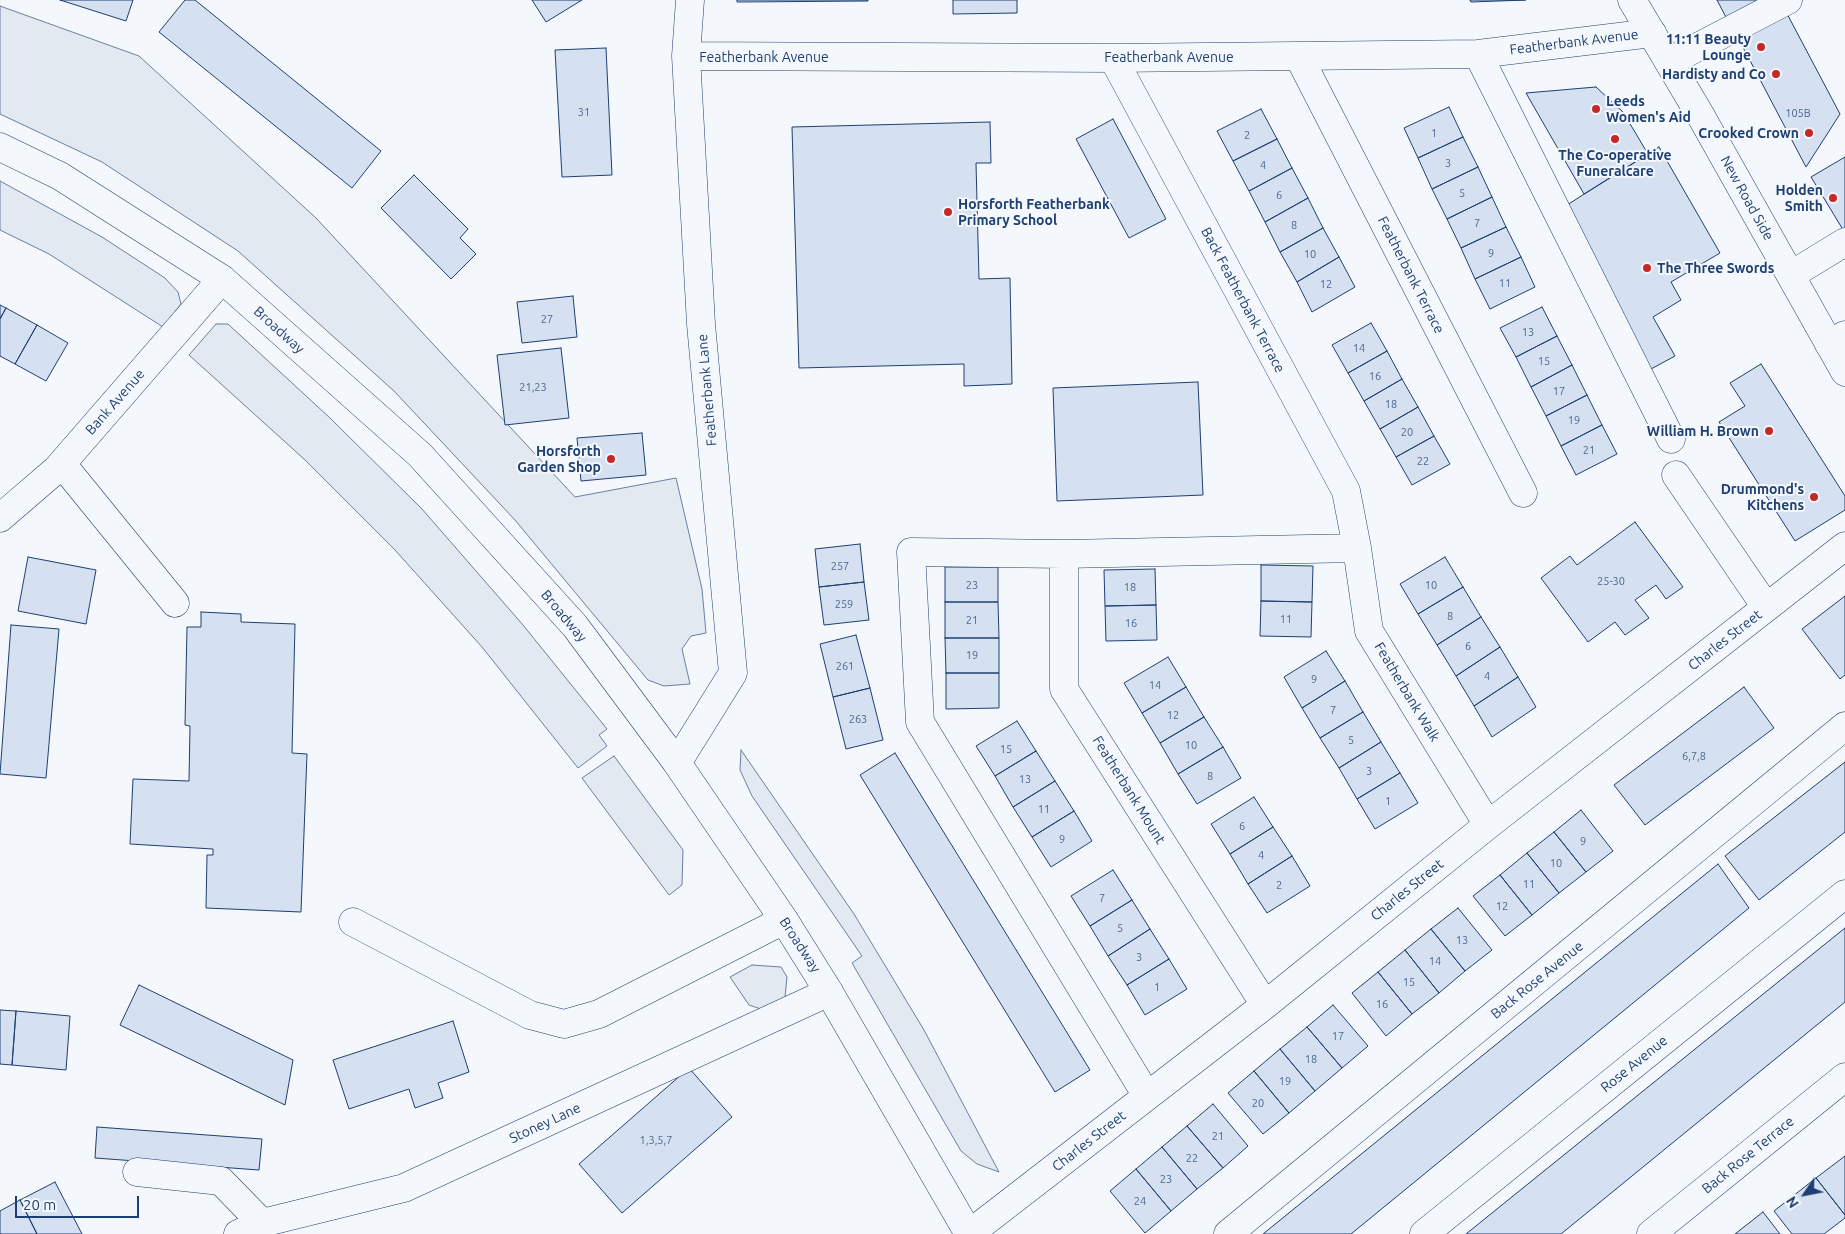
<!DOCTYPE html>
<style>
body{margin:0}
#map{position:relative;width:1845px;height:1234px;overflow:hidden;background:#f4f7fb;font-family:Ubuntu,sans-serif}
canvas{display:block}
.north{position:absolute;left:1780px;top:1169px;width:50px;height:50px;-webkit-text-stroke:4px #f4f7fb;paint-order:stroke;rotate:237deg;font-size:14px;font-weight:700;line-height:20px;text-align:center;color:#1d3f73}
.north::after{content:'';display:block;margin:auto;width:18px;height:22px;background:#1d3f73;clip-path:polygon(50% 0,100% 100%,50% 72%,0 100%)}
.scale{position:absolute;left:15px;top:1196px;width:124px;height:22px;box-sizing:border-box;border:2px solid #1d3f73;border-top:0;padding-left:6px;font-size:15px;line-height:18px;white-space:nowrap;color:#1d3f73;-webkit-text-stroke:4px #f4f7fb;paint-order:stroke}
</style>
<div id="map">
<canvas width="1845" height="1234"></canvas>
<div class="north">N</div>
<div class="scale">20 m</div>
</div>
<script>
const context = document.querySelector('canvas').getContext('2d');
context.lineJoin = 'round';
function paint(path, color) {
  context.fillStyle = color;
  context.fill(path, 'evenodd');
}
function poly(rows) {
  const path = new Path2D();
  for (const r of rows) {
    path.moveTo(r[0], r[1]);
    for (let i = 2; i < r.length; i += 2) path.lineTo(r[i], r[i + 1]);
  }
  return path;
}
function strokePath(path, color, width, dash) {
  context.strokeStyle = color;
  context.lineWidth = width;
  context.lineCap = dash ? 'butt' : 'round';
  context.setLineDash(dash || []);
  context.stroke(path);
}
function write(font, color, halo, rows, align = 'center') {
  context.font = font + ' Ubuntu,sans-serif';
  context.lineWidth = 4;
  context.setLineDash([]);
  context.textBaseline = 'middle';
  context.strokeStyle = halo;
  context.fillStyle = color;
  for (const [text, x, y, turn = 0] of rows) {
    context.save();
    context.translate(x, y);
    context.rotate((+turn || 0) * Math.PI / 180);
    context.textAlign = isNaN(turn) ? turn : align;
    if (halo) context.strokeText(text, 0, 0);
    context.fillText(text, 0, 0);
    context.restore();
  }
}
const green = poly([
 [0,6,139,56,316,218,575,497,676,478,702,589,706,633,691,636,682,649,690,684,664,686,648,680,515,520,394,391,238,251,102,162,0,114,0,6],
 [0,181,102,237,165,278,178,292,181,304,163,327,49,254,0,230,0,181],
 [216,324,228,324,330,418,422,509,523,625,607,729,599,735,607,746,578,768,482,647,395,550,304,459,189,355,216,324],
 [741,750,854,914,924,1030,999,1172,977,1164,961,1151,852,963,862,956,752,796,740,770,741,750],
 [614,756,683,850,682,885,669,895,582,778,614,756],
 [752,965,781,967,787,977,785,997,761,1009,749,1005,730,977,752,965]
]);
paint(green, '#e3e9f0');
strokePath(green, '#687fa3', 1);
const building = poly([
 [60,0,133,0,126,21,60,0],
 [185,0,195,0,381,151,352,188,159,32,185,0],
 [532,0,582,0,546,22,532,0],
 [737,0,868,0,868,1,737,2,737,0],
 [953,0,1017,0,1017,13,953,14,953,0],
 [1470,0,1526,0,1471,2,1470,0],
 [1717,0,1773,0,1729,23,1717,0],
 [1784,8,1840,114,1806,167,1736,34,1784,8],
 [606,48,612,175,562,177,555,50,606,48],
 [1596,87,1623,112,1648,154,1584,194,1526,93,1596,87],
 [1449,107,1463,137,1418,158,1404,128,1449,107],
 [1261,109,1277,139,1233,161,1217,131,1261,109],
 [1113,119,1166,219,1129,238,1076,139,1113,119],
 [990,122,991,163,976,163,979,279,1010,278,1012,384,964,386,964,364,799,368,792,127,990,122],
 [1463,137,1478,167,1432,189,1418,158,1463,137],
 [1277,139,1292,168,1249,191,1233,161,1277,139],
 [1659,147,1720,253,1671,282,1681,300,1653,317,1675,356,1651,369,1567,205,1659,147],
 [1845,157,1845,233,1811,177,1845,157],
 [1478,167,1492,197,1447,219,1432,189,1478,167],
 [1292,168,1308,198,1265,222,1249,191,1292,168],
 [414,175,468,229,460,238,476,254,451,279,381,208,414,175],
 [1492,197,1506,227,1461,248,1447,219,1492,197],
 [1308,198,1323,228,1280,252,1265,222,1308,198],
 [1506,227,1521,257,1475,279,1461,248,1506,227],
 [1323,228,1339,257,1297,282,1280,252,1323,228],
 [1339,257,1355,287,1312,312,1297,282,1339,257],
 [1521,257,1535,287,1490,309,1475,279,1521,257],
 [573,296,577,337,522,343,517,302,573,296],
 [0,305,6,308,0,319,0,305],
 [1542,307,1557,336,1516,357,1500,328,1542,307],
 [6,308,37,325,15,364,0,356,0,319,6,308],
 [1371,323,1387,351,1348,373,1332,345,1371,323],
 [37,325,68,343,46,381,15,364,37,325],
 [1557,336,1572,365,1531,387,1516,357,1557,336],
 [561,348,569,418,505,425,497,355,561,348],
 [1387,351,1402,379,1364,401,1348,373,1387,351],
 [1761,364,1845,496,1845,510,1795,541,1719,422,1745,406,1730,383,1761,364],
 [1572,365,1587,395,1546,416,1531,387,1572,365],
 [1402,379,1418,407,1380,429,1364,401,1402,379],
 [1198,382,1203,495,1057,501,1053,388,1198,382],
 [1587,395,1602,425,1561,446,1546,416,1587,395],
 [1418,407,1434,436,1396,457,1380,429,1418,407],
 [1602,425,1617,454,1576,475,1561,446,1602,425],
 [642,433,646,475,581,481,577,438,642,433],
 [1434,436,1450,464,1412,485,1396,457,1434,436],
 [1635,522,1683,587,1666,599,1656,585,1635,600,1649,618,1625,635,1615,622,1588,642,1541,578,1570,556,1577,565,1635,522],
 [860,544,864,582,819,587,815,549,860,544],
 [28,557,96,570,86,624,18,611,28,557],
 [1445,557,1463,587,1418,614,1400,584,1445,557],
 [1261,565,1313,566,1312,602,1261,601,1261,565],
 [945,567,998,567,998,602,945,602,945,567],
 [1155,569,1156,605,1105,606,1104,570,1155,569],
 [864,582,869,620,824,625,819,587,864,582],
 [1463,587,1481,617,1437,645,1418,614,1463,587],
 [1845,596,1845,675,1840,679,1802,629,1845,596],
 [1261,601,1312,602,1311,637,1260,636,1261,601],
 [945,602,998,602,999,638,945,638,945,602],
 [1156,605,1157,640,1106,641,1105,606,1156,605],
 [201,612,241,614,241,622,295,624,292,753,307,754,301,912,206,908,207,855,213,855,213,849,130,844,133,779,189,781,190,726,185,725,187,627,201,627,201,612],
 [1481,617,1500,647,1456,676,1437,645,1481,617],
 [11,625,59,629,46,778,0,774,11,625],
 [856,635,870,688,833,697,820,644,856,635],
 [945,638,999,638,999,673,946,673,945,638],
 [1500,647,1518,677,1474,706,1456,676,1500,647],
 [1326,651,1345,681,1302,708,1284,677,1326,651],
 [1168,657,1186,687,1142,713,1124,683,1168,657],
 [946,673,999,673,999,708,946,709,946,673],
 [1518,677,1536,707,1492,737,1474,706,1518,677],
 [1345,681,1363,712,1320,738,1302,708,1345,681],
 [1186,687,1204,717,1160,743,1142,713,1186,687],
 [1744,687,1774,728,1645,825,1614,785,1744,687],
 [870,688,883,740,846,749,833,697,870,688],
 [1363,712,1381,742,1339,768,1320,738,1363,712],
 [1204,717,1223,747,1178,774,1160,743,1204,717],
 [1017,721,1036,751,995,776,976,746,1017,721],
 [1381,742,1400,773,1357,799,1339,768,1381,742],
 [1223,747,1241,778,1197,804,1178,774,1223,747],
 [1036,751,1055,781,1013,807,995,776,1036,751],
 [895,753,1090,1070,1055,1092,860,775,895,753],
 [1845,762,1845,832,1759,900,1725,856,1845,762],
 [1400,773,1418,803,1375,829,1357,799,1400,773],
 [1055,781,1074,811,1032,837,1013,807,1055,781],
 [1254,797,1273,827,1230,854,1211,824,1254,797],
 [1581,810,1613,851,1586,872,1554,832,1581,810],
 [1074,811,1092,841,1051,867,1032,837,1074,811],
 [1273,827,1292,856,1248,884,1230,854,1273,827],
 [1554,832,1586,872,1559,893,1527,853,1554,832],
 [1527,853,1559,893,1532,915,1500,875,1527,853],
 [1292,856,1310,886,1267,913,1248,884,1292,856],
 [1718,864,1749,908,1351,1234,1263,1234,1718,864],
 [1113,870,1132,900,1090,926,1071,896,1113,870],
 [1500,875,1532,915,1505,936,1473,896,1500,875],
 [1132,900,1150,929,1108,956,1090,926,1132,900],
 [1458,908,1492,950,1465,971,1431,929,1458,908],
 [1845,928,1845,1002,1561,1234,1466,1234,1845,928],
 [1150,929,1169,959,1127,985,1108,956,1150,929],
 [1431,929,1465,971,1439,993,1405,950,1431,929],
 [1405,950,1439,993,1412,1014,1378,972,1405,950],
 [1169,959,1187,989,1145,1015,1127,985,1169,959],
 [1378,972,1412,1014,1386,1036,1352,993,1378,972],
 [139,985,293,1060,285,1105,120,1025,139,985],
 [1333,1005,1368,1046,1342,1068,1307,1027,1333,1005],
 [0,1010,16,1011,12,1065,0,1064,0,1010],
 [16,1011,70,1016,66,1070,12,1065,16,1011],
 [453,1021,469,1072,438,1083,443,1098,415,1108,409,1089,349,1109,333,1060,453,1021],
 [1307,1027,1342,1068,1315,1091,1280,1049,1307,1027],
 [1280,1049,1315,1091,1289,1113,1254,1071,1280,1049],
 [689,1068,732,1117,622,1213,579,1164,689,1068],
 [1254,1071,1289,1113,1263,1134,1228,1093,1254,1071],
 [1213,1104,1248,1146,1223,1168,1187,1126,1213,1104],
 [1187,1126,1223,1168,1197,1189,1162,1147,1187,1126],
 [97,1127,262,1139,259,1170,95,1158,97,1127],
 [1162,1147,1197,1189,1171,1211,1136,1169,1162,1147],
 [1845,1156,1845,1215,1816,1178,1845,1156],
 [1136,1169,1171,1211,1145,1233,1110,1191,1136,1169],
 [1816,1178,1845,1215,1845,1218,1824,1234,1792,1234,1774,1211,1816,1178],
 [55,1182,82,1234,37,1234,20,1200,55,1182],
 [20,1200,37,1234,0,1234,0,1211,20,1200],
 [1763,1212,1780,1234,1735,1234,1763,1212]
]);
paint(building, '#d5e0f0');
strokePath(building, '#1d3f73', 1);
const minor = poly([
 [1478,54,1671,439],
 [686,56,1113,58,1478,54,1652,33],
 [1299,57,1523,493],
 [1113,58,1346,491,1357,548,1369,631,1488,825],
 [1669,62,1788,0],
 [1791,275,1845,242],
 [1829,344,1845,335],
 [62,464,175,603],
 [1676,475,1766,607],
 [0,518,57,469,222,279],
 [1064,554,1064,689,1265,1005],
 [677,763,733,673,701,324,686,56,690,0],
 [353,922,530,1015,564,1024,599,1014,784,920],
 [1147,1096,920,722,911,552,1064,554,1357,548],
 [137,1172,221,1181,262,1223],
 [238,1234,262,1223,404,1188,829,992],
 [969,1234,1265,1005,1488,825,1845,546],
 [1228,1234,1845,726],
 [1424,1234,1845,894],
 [1651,1234,1845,1077]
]);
const major = poly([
 [1632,0,1702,118,1845,372]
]);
const highway = poly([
 [0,147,60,176,222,279,420,455,575,626,677,763,784,920,829,992,969,1234]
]);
strokePath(minor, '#1d3f73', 29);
strokePath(major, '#1d3f73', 29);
strokePath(highway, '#1d3f73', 29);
strokePath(minor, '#f4f7fb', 28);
strokePath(major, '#f4f7fb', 28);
strokePath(highway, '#f4f7fb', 28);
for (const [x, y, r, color] of [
 [1761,47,5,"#c62828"],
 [1776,74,5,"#c62828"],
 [1596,109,5,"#c62828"],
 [1809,133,5,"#c62828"],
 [1615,139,5,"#c62828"],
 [1833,198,5,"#c62828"],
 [948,212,5,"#c62828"],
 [1647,268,5,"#c62828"],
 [1769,431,5,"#c62828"],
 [611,459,5,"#c62828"],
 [1814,497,5,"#c62828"]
]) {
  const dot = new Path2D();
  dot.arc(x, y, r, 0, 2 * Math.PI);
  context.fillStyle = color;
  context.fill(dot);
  strokePath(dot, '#f4f7fb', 2);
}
write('11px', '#4b6792', null, [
 ["31",584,112],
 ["105B",1798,113],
 ["1",1434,133],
 ["2",1247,135],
 ["3",1448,163],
 ["4",1263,165],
 ["5",1462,193],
 ["6",1279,195],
 ["7",1477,223],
 ["8",1294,225],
 ["9",1491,253],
 ["10",1310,254],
 ["11",1505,283],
 ["12",1326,284],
 ["27",547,319],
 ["13",1528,332],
 ["14",1359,348],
 ["15",1544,361],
 ["16",1375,376],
 ["21,23",533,387],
 ["17",1559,391],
 ["18",1391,404],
 ["19",1574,420],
 ["20",1407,432],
 ["21",1589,450],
 ["22",1423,461],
 ["257",840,566],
 ["25-30",1611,581],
 ["23",972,585],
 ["10",1431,585],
 ["18",1130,587],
 ["259",844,604],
 ["8",1450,616],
 ["11",1286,619],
 ["21",972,620],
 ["16",1131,623],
 ["6",1468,646],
 ["19",972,655],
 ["261",845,666],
 ["4",1487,676],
 ["9",1314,679],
 ["14",1155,685],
 ["7",1333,710],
 ["12",1173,715],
 ["263",858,719],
 ["5",1351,740],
 ["10",1191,745],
 ["15",1006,749],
 ["6,7,8",1694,756],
 ["3",1369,771],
 ["8",1210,776],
 ["13",1025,779],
 ["1",1388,801],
 ["11",1044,809],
 ["6",1242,826],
 ["9",1062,839],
 ["9",1583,841],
 ["4",1261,855],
 ["10",1556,863],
 ["11",1529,884],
 ["2",1279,885],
 ["7",1102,898],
 ["12",1502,906],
 ["5",1120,928],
 ["13",1462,940],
 ["3",1139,957],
 ["14",1435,961],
 ["15",1409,982],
 ["1",1157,987],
 ["16",1382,1004],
 ["17",1338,1036],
 ["18",1311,1059],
 ["19",1285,1081],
 ["20",1258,1103],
 ["21",1218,1136],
 ["1,3,5,7",656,1140],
 ["22",1192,1158],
 ["23",1166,1179],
 ["24",1140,1201]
]);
write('bold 14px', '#1d3f73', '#f4f7fb', [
 ["11:11 Beauty",1751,39],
 ["Lounge",1751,55],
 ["Hardisty and Co",1766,74],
 ["Leeds",1606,101,"left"],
 ["Women's Aid",1606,117,"left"],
 ["Crooked Crown",1799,133],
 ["The Co-operative",1615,155,"center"],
 ["Funeralcare",1615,171,"center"],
 ["Holden",1823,190],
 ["Smith",1823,206],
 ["Horsforth Featherbank",958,204,"left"],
 ["Primary School",958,220,"left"],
 ["The Three Swords",1657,268,"left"],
 ["William H. Brown",1759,431],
 ["Horsforth",601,451],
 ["Garden Shop",601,467],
 ["Drummond's",1804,489],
 ["Kitchens",1804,505]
], 'right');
write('14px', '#1d3f73', '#f4f7fb', [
 ["Featherbank Avenue",1574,42,-7],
 ["Featherbank Avenue",764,57],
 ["Featherbank Avenue",1169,57],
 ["New Road Side",1747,198,61],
 ["Featherbank Terrace",1411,275,63],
 ["Back Featherbank Terrace",1243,300,62],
 ["Broadway",279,330,42],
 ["Featherbank Lane",707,390,-95],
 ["Bank Avenue",115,402,-49],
 ["Broadway",564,616,50],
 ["Charles Street",1725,640,-38],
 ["Featherbank Walk",1407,692,59],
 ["Featherbank Mount",1129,790,58],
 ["Charles Street",1407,890,-39],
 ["Broadway",800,945,57],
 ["Back Rose Avenue",1537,980,-39],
 ["Rose Avenue",1634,1064,-39],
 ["Stoney Lane",545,1123,-25],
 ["Charles Street",1089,1141,-38],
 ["Back Rose Terrace",1748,1155,-39]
]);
</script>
